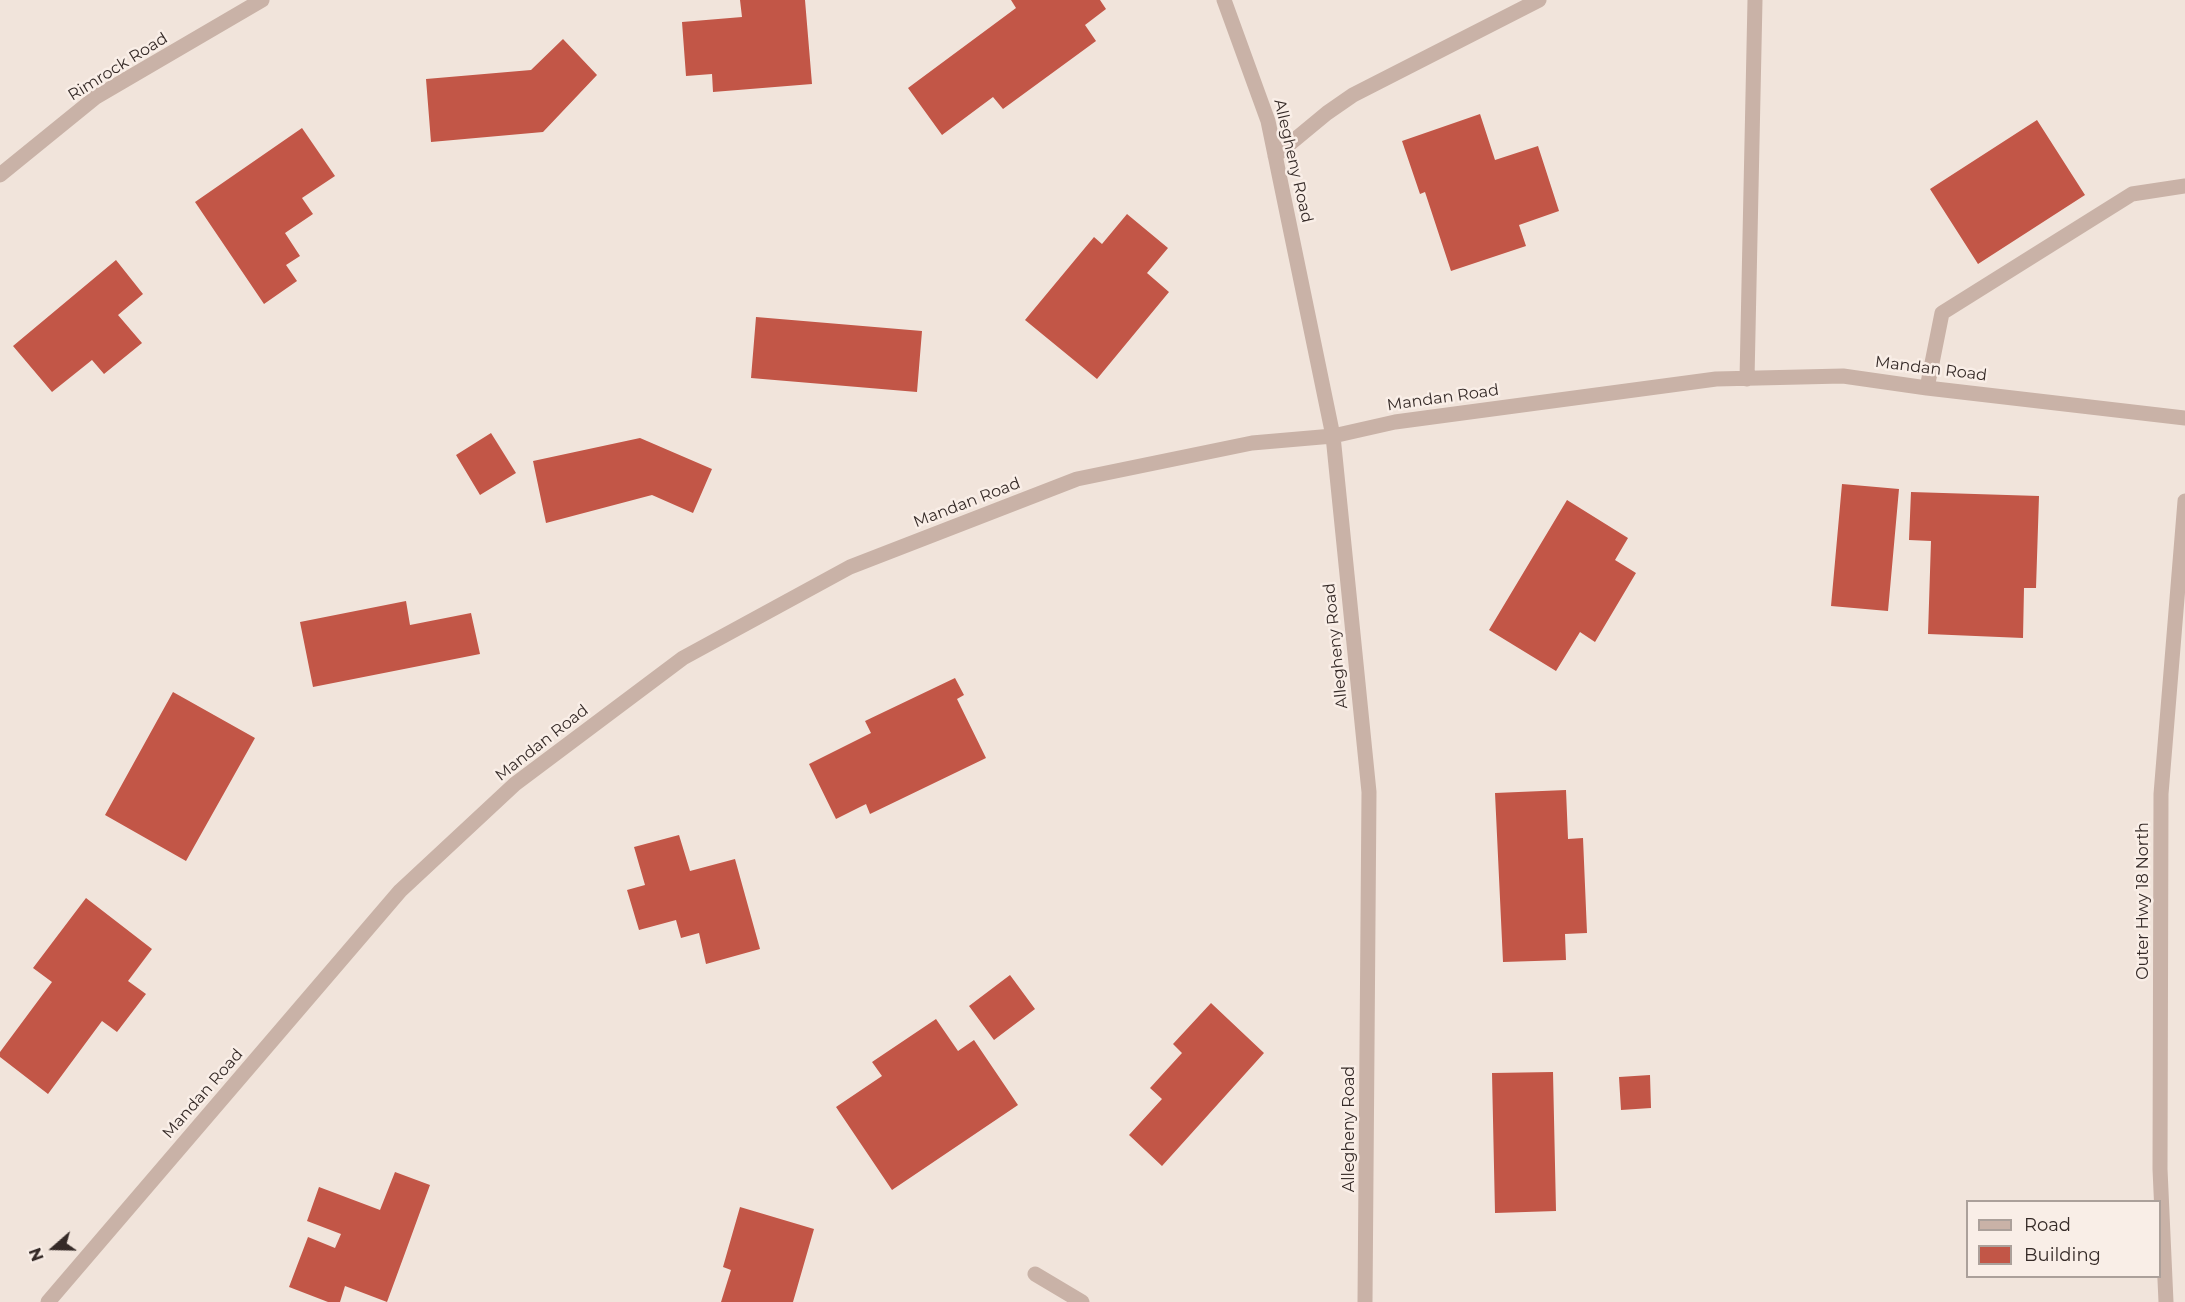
<!DOCTYPE html>
<style>
body{margin:0}
#map{position:relative;width:2185px;height:1302px;overflow:hidden;background:#f1e4db;font-family:Montserrat,sans-serif}
canvas{display:block}
.legend{position:absolute;left:1966px;top:1200px;width:195px;height:78px;box-sizing:border-box;background:#f9eee7;border:2px solid #aba09a;margin:0;padding:8px 10px;list-style:none;font-size:18px;color:#352a27}
.legend li{display:flex;align-items:center;gap:12px;height:30px}
.legend b{width:30px;border:2px solid #aba09a}
.north{position:absolute;left:24px;top:1218px;width:60px;height:60px;-webkit-text-stroke:4px #f9eee7;paint-order:stroke;rotate:250deg;font-size:16px;font-weight:700;line-height:24px;text-align:center;color:#352a27}
.north::after{content:'';display:block;margin:auto;width:21px;height:27px;background:#352a27;clip-path:polygon(50% 0,100% 100%,50% 72%,0 100%)}
</style>
<div id="map">
<canvas width="2185" height="1302"></canvas>
<ul class="legend">
<li><b style="height:8px;background:#c9b2a7"></b>Road</li>
<li><b style="height:16px;background:#c25647"></b>Building</li>
</ul>
<div class="north">N</div>
</div>
<script>
const context = document.querySelector('canvas').getContext('2d');
context.lineJoin = 'round';
function paint(path, color) {
  context.fillStyle = color;
  context.fill(path, 'evenodd');
}
function poly(rows) {
  const path = new Path2D();
  for (const r of rows) {
    path.moveTo(r[0], r[1]);
    for (let i = 2; i < r.length; i += 2) path.lineTo(r[i], r[i + 1]);
  }
  return path;
}
function strokePath(path, color, width, dash) {
  context.strokeStyle = color;
  context.lineWidth = width;
  context.lineCap = dash ? 'butt' : 'round';
  context.setLineDash(dash || []);
  context.stroke(path);
}
function write(font, color, halo, rows, align = 'center') {
  context.font = font + ' Montserrat,sans-serif';
  context.lineWidth = 5;
  context.setLineDash([]);
  context.textBaseline = 'middle';
  context.strokeStyle = halo;
  context.fillStyle = color;
  for (const [text, x, y, turn = 0] of rows) {
    context.save();
    context.translate(x, y);
    context.rotate((+turn || 0) * Math.PI / 180);
    context.textAlign = isNaN(turn) ? turn : align;
    if (halo) context.strokeText(text, 0, 0);
    context.fillText(text, 0, 0);
    context.restore();
  }
}
paint(poly([
 [740,0,805,0,812,84,713,92,712,74,686,76,682,22,742,17],
 [1011,0,1100,0,1106,9,1085,25,1096,41,1003,109,993,97,942,135,908,88,1016,8],
 [563,39,597,75,543,132,431,142,426,79,531,70],
 [1480,114,1495,160,1538,146,1559,211,1519,225,1526,246,1451,271,1425,192,1420,194,1402,141],
 [2037,120,2085,195,1978,264,1930,189],
 [302,128,335,176,302,198,313,214,285,233,300,256,286,265,297,281,264,304,195,202],
 [1127,214,1168,248,1147,273,1169,292,1097,379,1025,320,1094,237,1102,244],
 [116,260,143,294,118,315,142,343,104,374,92,360,52,392,13,346],
 [756,317,922,331,917,392,751,378],
 [491,433,516,473,480,495,456,455],
 [640,438,712,469,693,513,652,495,546,523,533,461],
 [1842,484,1899,489,1888,611,1831,606],
 [1911,492,2039,496,2036,588,2024,588,2023,638,1928,634,1931,541,1909,540],
 [1567,500,1628,538,1615,560,1636,573,1595,642,1580,632,1556,671,1489,630],
 [406,601,410,625,471,613,480,654,313,687,300,622],
 [955,678,964,695,957,699,986,758,870,814,866,804,836,819,809,764,871,733,865,721],
 [173,692,255,738,186,861,105,815],
 [1566,790,1568,839,1583,838,1587,933,1565,934,1566,960,1503,962,1495,793],
 [679,835,690,871,735,859,760,949,706,964,699,933,681,938,676,920,639,930,627,890,645,885,634,847],
 [86,898,152,949,128,981,146,994,117,1032,102,1021,48,1094,0,1057,0,1052,52,982,33,968],
 [1010,975,1035,1009,994,1040,969,1006],
 [1211,1003,1264,1053,1162,1166,1129,1135,1162,1099,1150,1088,1182,1053,1173,1044],
 [936,1019,958,1051,974,1040,1018,1105,892,1190,836,1107,882,1076,872,1062],
 [1553,1072,1556,1211,1495,1213,1492,1073],
 [1650,1075,1651,1108,1621,1110,1619,1077],
 [395,1172,430,1185,387,1302,345,1286,340,1302,328,1302,289,1287,308,1237,335,1248,341,1234,307,1221,319,1187,380,1210],
 [740,1207,814,1229,793,1302,721,1302,731,1270,723,1267]
]), '#c25647');
strokePath(poly([
 [1224,0,1268,121,1333,436,1369,792,1365,1302],
 [1275,156,1327,113,1353,95,1539,0],
 [0,175,96,97,262,0],
 [1747,379,1755,0],
 [1927,388,1942,313,2132,194,2185,186],
 [1035,1274,1082,1302],
 [48,1302,400,891,515,784,683,658,850,567,1077,479,1252,443,1333,436,1395,422,1716,379,1843,376,1927,388,2185,418],
 [2166,1302,2160,1169,2161,794,2185,501]
]), '#c9b2a7', 15);
write('16px', '#352a27', '#f9eee7', [
 ["Rimrock Road",118,67,-32],
 ["Allegheny Road",1293,161,77],
 ["Mandan Road",1931,369,7],
 ["Mandan Road",1443,398,-8],
 ["Mandan Road",967,503,-21],
 ["Allegheny Road",1336,646,-96],
 ["Mandan Road",542,743,-38],
 ["Outer Hwy 18 North",2143,901,-90],
 ["Mandan Road",203,1094,-49],
 ["Allegheny Road",1349,1129,-90]
]);
</script>
